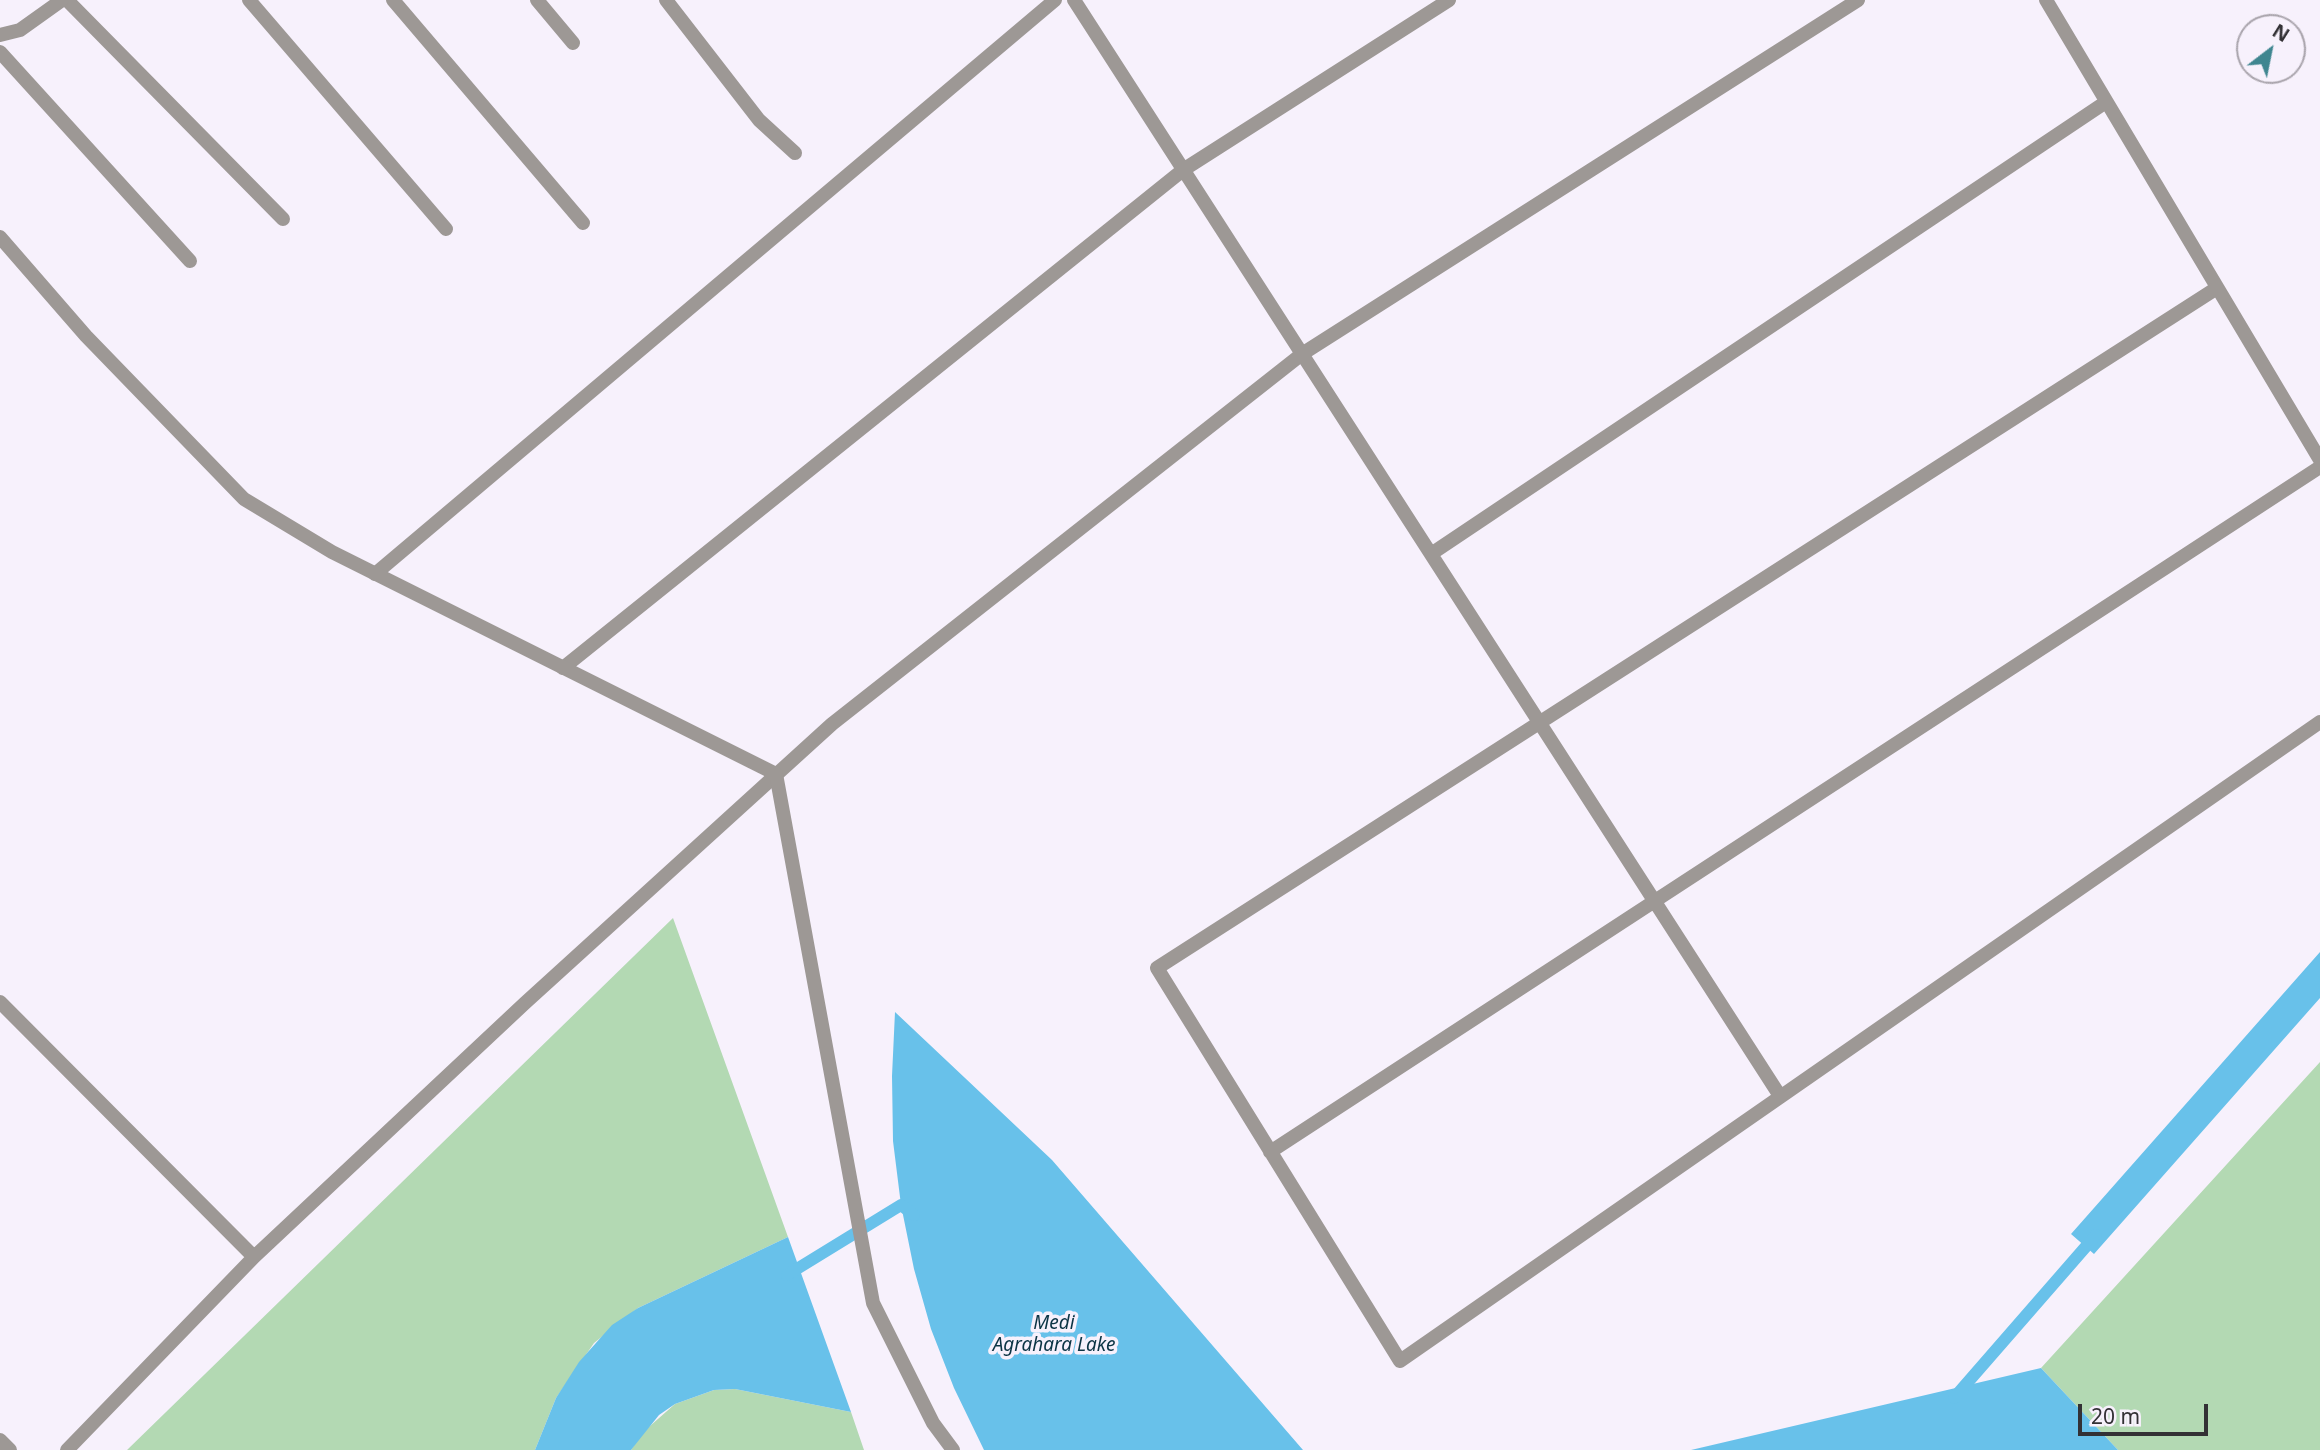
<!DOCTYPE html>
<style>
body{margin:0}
#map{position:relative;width:2320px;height:1450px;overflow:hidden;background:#f7f1fc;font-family:"Noto Sans",sans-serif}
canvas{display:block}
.north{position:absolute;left:2236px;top:14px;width:70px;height:70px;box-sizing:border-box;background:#f7f1fc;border:2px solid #a9a4ac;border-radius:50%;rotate:32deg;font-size:19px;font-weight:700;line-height:28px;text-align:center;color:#333135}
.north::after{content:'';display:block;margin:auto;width:24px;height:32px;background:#3f8690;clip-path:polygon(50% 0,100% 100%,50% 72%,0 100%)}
.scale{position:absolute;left:2078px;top:1404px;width:130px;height:32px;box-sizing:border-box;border:4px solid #333135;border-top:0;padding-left:9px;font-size:21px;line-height:24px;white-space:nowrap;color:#333135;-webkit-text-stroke:5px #f7f1fc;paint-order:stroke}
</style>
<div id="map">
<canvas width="2320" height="1450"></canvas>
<div class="north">N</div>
<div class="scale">20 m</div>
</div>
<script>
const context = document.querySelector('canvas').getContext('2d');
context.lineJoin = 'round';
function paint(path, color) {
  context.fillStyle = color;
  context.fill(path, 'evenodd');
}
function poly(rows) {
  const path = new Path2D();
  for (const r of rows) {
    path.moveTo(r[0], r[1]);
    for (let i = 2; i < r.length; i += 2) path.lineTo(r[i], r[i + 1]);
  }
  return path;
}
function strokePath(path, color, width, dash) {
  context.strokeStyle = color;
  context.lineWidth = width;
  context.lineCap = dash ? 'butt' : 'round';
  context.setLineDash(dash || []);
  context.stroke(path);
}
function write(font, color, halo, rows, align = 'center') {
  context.font = font + ' "Noto Sans",sans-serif';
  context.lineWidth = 7;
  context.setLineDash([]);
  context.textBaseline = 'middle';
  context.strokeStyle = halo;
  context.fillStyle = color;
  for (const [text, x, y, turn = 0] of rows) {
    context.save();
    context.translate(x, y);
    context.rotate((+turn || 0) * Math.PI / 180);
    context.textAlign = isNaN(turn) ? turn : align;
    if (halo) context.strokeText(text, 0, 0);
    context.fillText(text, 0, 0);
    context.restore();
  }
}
paint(poly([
 [673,918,788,1237,638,1308,594,1343,556,1398,535,1450,127,1450],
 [2320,1062,2320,1450,2118,1450,2041,1368],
 [735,1389,851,1412,864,1450,631,1450,642,1433,675,1404,714,1390]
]), '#b3d9b3');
paint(poly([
 [2320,952,2320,998,2094,1254,2071,1234],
 [895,1012,1052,1160,1303,1450,984,1450,954,1388,931,1329,914,1269,901,1205,893,1141,892,1076],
 [788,1237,851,1412,735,1389,714,1390,675,1404,659,1415,631,1450,535,1450,556,1398,579,1362,612,1325,638,1308],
 [2041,1368,2118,1450,1691,1450]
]), '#68c1ea');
strokePath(poly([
 [787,1275,901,1205,914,1215],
 [1954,1398,2096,1235]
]), '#68c1ea', 12);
strokePath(poly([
 [67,0,283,219],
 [249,0,446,229],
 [393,0,583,223],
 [537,0,573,43],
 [666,0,759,120,795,153],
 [1074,0,1780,1096],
 [2046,0,2320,460],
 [0,52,190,261],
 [2217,288,1157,968,1400,1361,2320,722],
 [1431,554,2106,102],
 [375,574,1055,0],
 [563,668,1183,170,1449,0],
 [0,1002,254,1257],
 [1270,1152,2320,467],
 [67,1450,254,1257,525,1003,832,724,1302,354,1858,0]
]), '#9d9895', 14);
strokePath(poly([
 [0,35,20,30,62,0],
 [0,237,86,336,244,499,332,552,776,774,873,1303,933,1423,953,1450],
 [0,1440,10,1450]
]), '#9d9895', 14);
write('italic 19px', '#0b3445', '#f7f1fc', [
 ["Medi",1054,1324],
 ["Agrahara Lake",1054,1346]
]);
</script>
